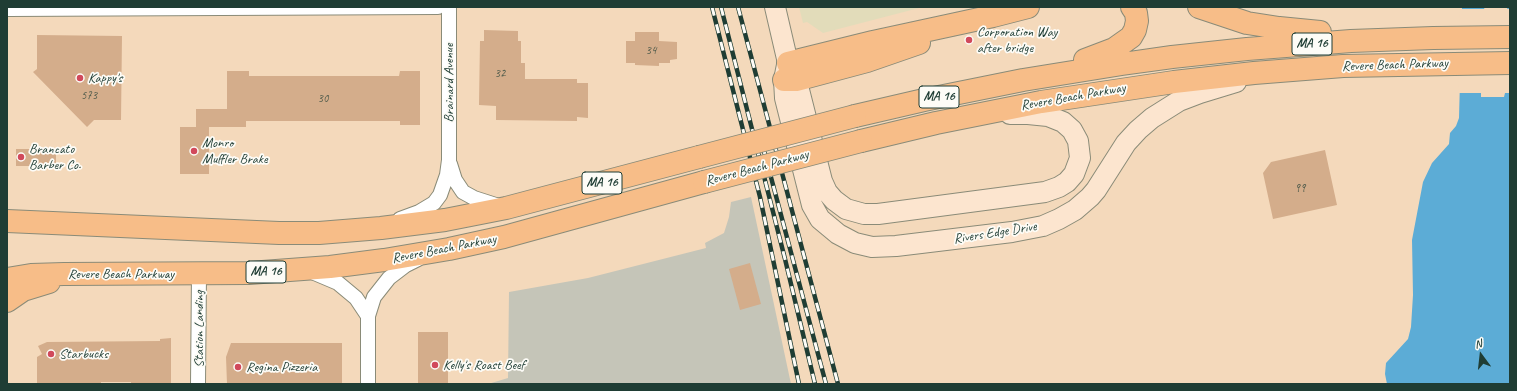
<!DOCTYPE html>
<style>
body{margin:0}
#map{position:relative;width:1517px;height:391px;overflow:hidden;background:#f4d9bb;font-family:Caveat,sans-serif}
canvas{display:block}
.frame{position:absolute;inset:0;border:8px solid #1f3d34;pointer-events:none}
.north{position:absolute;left:1461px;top:335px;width:40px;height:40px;-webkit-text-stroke:3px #fdfcf7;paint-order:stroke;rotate:345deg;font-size:11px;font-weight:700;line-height:16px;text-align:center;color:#1f3d34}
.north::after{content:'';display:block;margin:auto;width:14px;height:18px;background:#1f3d34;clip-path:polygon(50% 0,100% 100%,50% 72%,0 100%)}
</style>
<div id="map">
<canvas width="1517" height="391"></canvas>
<div class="frame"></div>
<div class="north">N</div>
</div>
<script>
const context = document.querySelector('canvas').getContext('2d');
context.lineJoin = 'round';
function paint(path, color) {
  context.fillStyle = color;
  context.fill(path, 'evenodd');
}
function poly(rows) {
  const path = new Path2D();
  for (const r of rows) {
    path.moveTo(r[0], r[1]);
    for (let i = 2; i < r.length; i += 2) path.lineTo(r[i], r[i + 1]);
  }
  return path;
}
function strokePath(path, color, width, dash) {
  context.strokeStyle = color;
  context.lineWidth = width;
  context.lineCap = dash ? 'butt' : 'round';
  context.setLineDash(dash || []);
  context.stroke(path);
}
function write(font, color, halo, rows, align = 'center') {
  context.font = font + ' Caveat,sans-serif';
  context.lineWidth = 3.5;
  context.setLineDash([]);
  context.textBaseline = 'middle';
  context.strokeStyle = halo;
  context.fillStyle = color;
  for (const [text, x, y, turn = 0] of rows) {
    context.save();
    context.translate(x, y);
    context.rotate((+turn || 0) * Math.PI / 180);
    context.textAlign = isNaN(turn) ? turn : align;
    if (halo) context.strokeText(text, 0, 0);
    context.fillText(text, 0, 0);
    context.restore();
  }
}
paint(poly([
 [799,7,923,7,823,33,807,22,803,23]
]), '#e2dcba');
paint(poly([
 [751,197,791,384,488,384,508,378,509,292,588,278,706,248,705,243,724,233,729,217,731,202]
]), '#c5c5b8');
paint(poly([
 [1462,7,1510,7,1510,384,1387,384,1385,374,1386,363,1408,339,1411,327,1413,295,1412,240,1423,182,1432,163,1449,144,1450,133,1456,126,1459,118]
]), '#5cacd6');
paint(poly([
 [1485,7,1508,7,1507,9,1510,9,1510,93,1505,93,1504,97,1481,97,1481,93,1458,93,1460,9,1484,9]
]), '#f4d9bb');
paint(poly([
 [484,30,518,31,518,41,521,41,521,63,525,63,525,79,577,79,577,83,588,83,588,118,577,117,577,121,496,120,496,106,479,105,480,41,484,41],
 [635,32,659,32,659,41,677,42,677,59,670,60,670,63,659,63,659,66,635,65,635,63,626,63,626,41,635,41],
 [37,35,122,36,121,120,94,120,87,127,33,72,37,69],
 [227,71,249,71,249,76,399,76,400,71,420,71,420,125,400,125,400,121,246,121,246,127,209,127,209,174,180,174,180,127,196,127,196,109,227,109],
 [16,149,56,149,56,166,16,166],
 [1325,150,1337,205,1273,219,1263,173,1271,162],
 [750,263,761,304,740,310,729,269],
 [418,332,448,332,448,384,418,384],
 [171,338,171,384,131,384,131,382,101,382,101,384,37,384,37,357,42,354,38,346,47,342,160,341,160,339],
 [231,343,342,343,342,384,227,384,226,357]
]), '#d4ad8b');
const minor = poly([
 [7,9,438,7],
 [450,164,455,180,463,192,474,198,502,207],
 [400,219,419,212,434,203,440,195,447,175,449,160,449,7],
 [312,272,338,283,356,298,368,316],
 [198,384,199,274],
 [368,384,368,316,374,297,389,278,406,265,418,259]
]);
const secondary = poly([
 [775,7,788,63,799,90,822,181,827,192,834,200,846,209,864,214,878,214,1045,192,1059,187,1067,182,1074,174,1080,158,1078,141,1072,130,1063,122,1048,116,1028,114,1010,114],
 [787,65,784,80,785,98,812,205,820,219,838,234,855,243,872,247,896,246,1012,232,1043,226,1059,219,1075,210,1090,197,1096,190,1126,143,1138,130,1152,118,1179,101,1200,93,1236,82]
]);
const trunk = poly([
 [1199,7,1247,23,1279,28,1320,32],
 [1085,60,1114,49,1131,37,1135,30,1137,21,1136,13,1132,7],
 [788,63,873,42,993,16,1028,7],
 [784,80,796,80,867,61,919,43],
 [855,116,924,100,1023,80,1122,64,1172,57,1247,49,1351,41,1433,38,1510,37],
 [861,141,936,123,1041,102,1174,82,1254,73,1343,66,1510,63],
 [7,221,279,233,319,233,381,228,445,220,506,208,699,157],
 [7,279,31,275,64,274,249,273,330,267,384,260,449,249,504,237,704,182],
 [7,301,23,290,49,282]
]);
strokePath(minor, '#8a8b78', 16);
strokePath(secondary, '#8a8b78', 22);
strokePath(trunk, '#8a8b78', 24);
strokePath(minor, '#fff', 14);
strokePath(secondary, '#fce5cf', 20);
strokePath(trunk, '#f7bd88', 22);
const rail = poly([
 [712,7,760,197,799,384],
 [721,7,785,259,815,384],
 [738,7,838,384],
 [764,151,826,384]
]);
strokePath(rail, '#1f3d34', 4.5);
strokePath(rail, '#fdfcf7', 3, [9]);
const trunkBridge = poly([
 [699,157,855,116],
 [704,182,861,141]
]);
strokePath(trunkBridge, '#8a8b78', 24, []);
strokePath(trunkBridge, '#f7bd88', 22);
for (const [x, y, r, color] of [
 [969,40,4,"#d1495b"],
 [80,78,4,"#d1495b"],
 [194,151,4,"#d1495b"],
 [21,157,4,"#d1495b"],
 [51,354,4,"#d1495b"],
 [435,365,4,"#d1495b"],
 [238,367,4,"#d1495b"]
]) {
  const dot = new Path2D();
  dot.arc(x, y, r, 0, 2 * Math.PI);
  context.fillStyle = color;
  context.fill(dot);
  strokePath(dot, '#fdfcf7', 1.5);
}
write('12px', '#4c594a', null, [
 ["34",651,51],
 ["32",500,74],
 ["573",89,96],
 ["30",323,99],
 ["99",1300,189]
]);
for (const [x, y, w] of [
 [1312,44,40],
 [939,97,40],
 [602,183,40],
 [266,272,40]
]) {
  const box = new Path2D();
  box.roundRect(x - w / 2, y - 11, w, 22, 3);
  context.fillStyle = '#fdfcf7';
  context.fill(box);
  strokePath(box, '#1f3d34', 1);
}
write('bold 13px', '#1f3d34', null, [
 ["MA 16",1312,44],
 ["MA 16",939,97],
 ["MA 16",602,183],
 ["MA 16",266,272]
]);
write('14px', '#1f3d34', '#fdfcf7', [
 ["Corporation Way",977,32],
 ["after bridge",977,48],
 ["Kappy's",88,78],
 ["Monro",202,143],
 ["Muffler Brake",202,159],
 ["Brancato",29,149],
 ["Barber Co.",29,165],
 ["Starbucks",59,354],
 ["Kelly's Roast Beef",443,365],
 ["Regina Pizzeria",246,367]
], 'left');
write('14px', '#1f3d34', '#fdfcf7', [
 ["Revere Beach Parkway",1395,65,-2],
 ["Brainard Avenue",449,83,-90],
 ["Revere Beach Parkway",1073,97,-10],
 ["Revere Beach Parkway",757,168,-15],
 ["Rivers Edge Drive",995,233,-9],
 ["Revere Beach Parkway",444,249,-11],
 ["Revere Beach Parkway",121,274],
 ["Station Landing",199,329,-90]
]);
</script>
